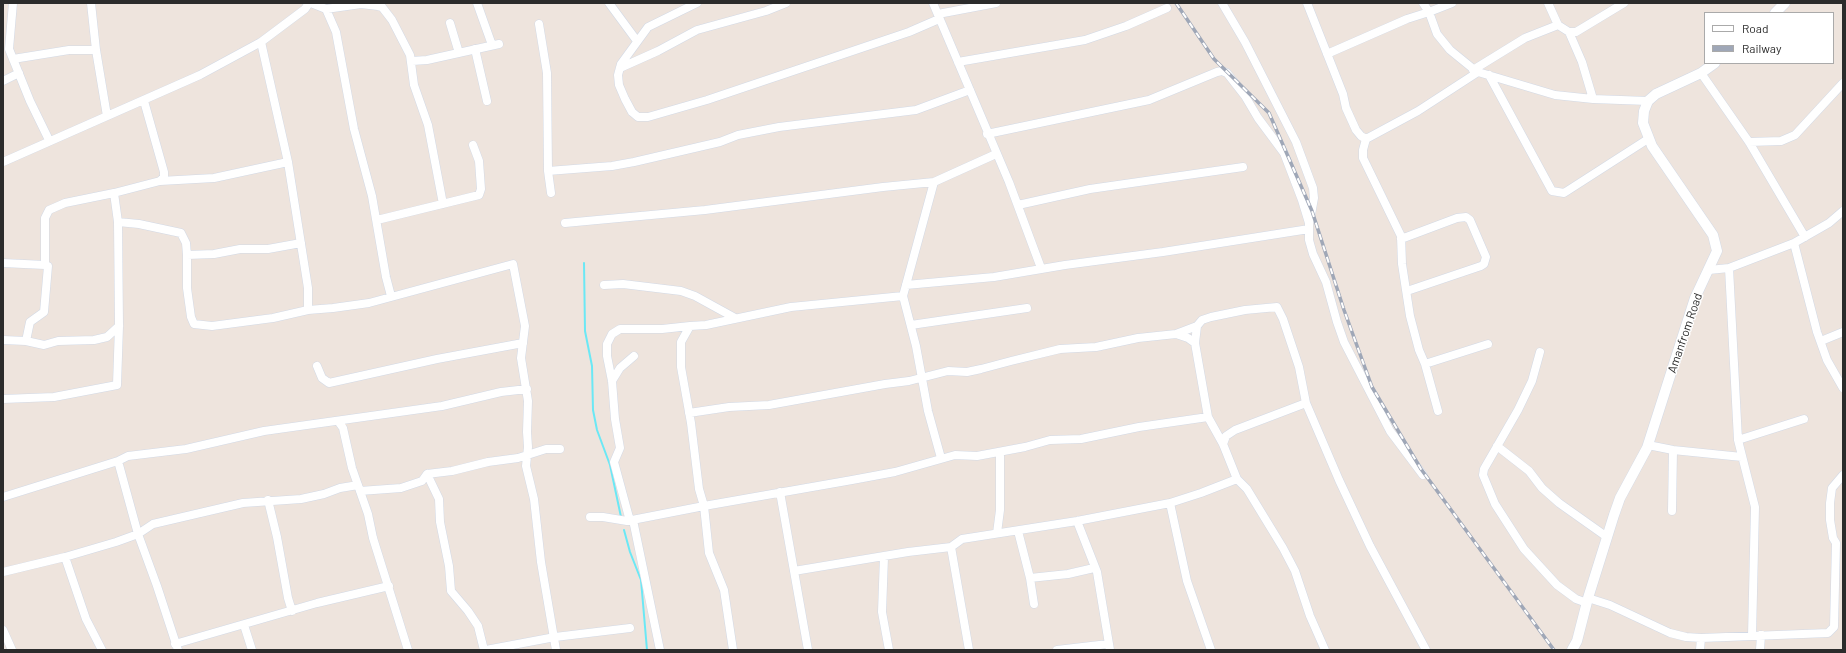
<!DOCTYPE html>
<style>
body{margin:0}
#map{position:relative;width:1846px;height:653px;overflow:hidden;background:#eee4dd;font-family:Barlow,sans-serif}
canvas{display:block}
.frame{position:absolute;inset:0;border:4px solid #2b2b2b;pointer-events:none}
.legend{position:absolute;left:1704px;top:12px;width:130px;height:52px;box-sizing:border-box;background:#fff;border:1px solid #aaa;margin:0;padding:5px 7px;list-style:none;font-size:12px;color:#2b2b2b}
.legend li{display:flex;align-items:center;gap:8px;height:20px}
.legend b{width:20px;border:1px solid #aaa}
</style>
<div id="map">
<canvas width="1846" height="653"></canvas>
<div class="frame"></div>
<ul class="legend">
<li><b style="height:5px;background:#fff"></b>Road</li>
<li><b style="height:5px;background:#9fa7b7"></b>Railway</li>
</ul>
</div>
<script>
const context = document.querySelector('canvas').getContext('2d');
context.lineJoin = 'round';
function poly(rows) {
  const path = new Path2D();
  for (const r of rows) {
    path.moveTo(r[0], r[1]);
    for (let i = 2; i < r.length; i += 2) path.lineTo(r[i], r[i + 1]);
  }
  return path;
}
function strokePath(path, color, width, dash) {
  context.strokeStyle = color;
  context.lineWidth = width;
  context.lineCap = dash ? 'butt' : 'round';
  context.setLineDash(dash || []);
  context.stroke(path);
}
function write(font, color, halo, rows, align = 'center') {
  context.font = font + ' Barlow,sans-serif';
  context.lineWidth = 3;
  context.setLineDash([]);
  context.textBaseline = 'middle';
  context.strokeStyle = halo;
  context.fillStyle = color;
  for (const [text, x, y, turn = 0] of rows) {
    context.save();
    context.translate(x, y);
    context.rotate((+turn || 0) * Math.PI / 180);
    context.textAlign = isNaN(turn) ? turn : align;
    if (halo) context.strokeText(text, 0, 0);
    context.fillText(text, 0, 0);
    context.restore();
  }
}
strokePath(poly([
 [584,263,585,331,592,366,593,410,597,430,610,465,621,517],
 [624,530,630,552,641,580,647,650]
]), '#6be8f5', 2);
const minor = poly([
 [13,3,9,49,30,101,49,140],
 [91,3,96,50,107,116],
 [311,3,326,9,336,32,354,129,372,196,386,277,391,296],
 [477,3,492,45],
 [609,3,637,41],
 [697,3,648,27,621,64,618,75,619,85,625,99,632,112,638,117,648,117,707,100,909,32,939,19],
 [933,3,1009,182,1041,268],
 [1222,3,1245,42,1296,142,1313,188,1314,198,1310,220],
 [1307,3,1343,94,1346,108,1356,130,1361,136,1366,139,1363,150,1363,158,1401,236,1402,264,1410,316,1419,350,1425,364,1438,411],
 [1423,3,1429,12,1437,34,1450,50,1477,72],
 [1548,3,1558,25,1569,32,1576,32,1624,3],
 [326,9,361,4,378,6,382,7,392,20,410,55,414,85,428,125,443,204],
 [938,14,996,3],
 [450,23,459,53],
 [539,24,547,73,548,171,551,193],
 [1569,32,1582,62,1593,99],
 [261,42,288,162,308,288,308,310,333,308,369,303,513,264,525,326,521,358,528,401,527,432,528,447,526,466,534,499,541,562,556,650],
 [475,49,487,101],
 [1327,54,1407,19,1429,12,1452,3],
 [13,59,69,50,96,50],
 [412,61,427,60,499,44],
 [958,62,1085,40,1126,26,1167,8],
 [620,68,658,51,697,30,766,11,786,3],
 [1473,70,1525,38,1558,25],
 [1701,73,1749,142,1805,237],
 [1489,75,1552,191,1564,193,1648,139],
 [3,81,19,73],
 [987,134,1149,100,1217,72,1222,71,1227,73,1245,96,1258,118,1284,153,1302,200,1309,223,1309,240,1313,254,1326,282,1337,322,1344,342,1390,431,1423,475],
 [1366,139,1418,111,1478,72,1555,95,1593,99,1648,101],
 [1749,142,1781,141,1795,135,1843,83],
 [3,162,200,75,261,42,305,9,309,3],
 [548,171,612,166,634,162,720,142,738,135,779,127,916,110,970,90],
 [160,181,214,178,288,162],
 [1018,205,1090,189,1243,167],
 [377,220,479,195,481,189,479,161,473,145],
 [118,222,139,224,181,233,186,243,187,255,214,254,240,249,268,249,301,243],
 [565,223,705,210,883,187,934,182],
 [1401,239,1457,218,1466,217,1470,220,1486,257,1484,264,1481,266,1407,291],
 [1794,243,1817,332,1827,360,1843,388],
 [187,255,187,288,191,317,194,324,212,326,273,318,308,310],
 [3,263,45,265,48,266,44,312,30,322,26,341],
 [45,265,45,218,49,210,65,203,114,193,160,181,164,177,164,172,144,101],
 [1729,268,1738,440,1755,507,1752,636],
 [1709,270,1729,268,1794,243,1829,223,1843,211],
 [604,285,623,284,681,291,695,296,735,318],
 [906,285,994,277,1065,265,1163,252,1309,229],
 [903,296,791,307,706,325,690,326,681,342,681,367,691,423,699,489,704,506,852,480,895,472,955,455,977,456,1025,447,1050,440,1081,439,1139,427,1208,417,1223,444,1237,479,1201,493,1170,503,1077,521,962,539,951,547,969,650],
 [911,325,1027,308],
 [1176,334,1197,326],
 [3,340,26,341,44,345,58,341,94,340,107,337,119,326],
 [1821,341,1843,332],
 [1540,352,1532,381,1518,410,1484,469,1483,475,1495,504,1524,549,1557,585,1576,599,1587,603],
 [1425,364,1488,344],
 [317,366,322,378,329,383,437,359,523,343],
 [612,381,620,368,634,356],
 [3,399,54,397,117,385,119,326,118,222,114,193],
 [689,413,729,407,769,405,885,384,909,381,948,371,967,372,981,369,1011,361,1060,349,1096,347,1138,338,1176,334,1188,338,1195,343],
 [1208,417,1195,343,1197,326,1202,320,1211,317,1245,310,1277,307,1283,319,1299,367,1306,403,1339,480,1370,546,1426,650],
 [338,421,343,428,352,468,368,514,373,538,408,650],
 [1738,440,1804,419],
 [1223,444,1226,436,1235,430,1306,403],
 [1648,445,1673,450,1742,457],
 [1497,446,1529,471,1542,488,1559,503,1607,537],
 [941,458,928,411,916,346,903,296,934,182,996,154],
 [118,461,138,534,157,586,178,650],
 [427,474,439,499,440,522,449,566,451,591,468,611,478,626,484,650],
 [1237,479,1247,489,1283,548,1295,571,1310,616,1325,650],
 [360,491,401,488,422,481,427,474,452,471,488,462,518,458,546,449,560,449],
 [780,492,794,571],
 [3,497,118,461,128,456,186,449,264,431,442,406,501,392,527,389],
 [268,500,277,537,288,598,292,611],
 [1170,503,1187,581,1211,650],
 [1672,511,1673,450],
 [590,517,603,517,627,521,704,506,709,553,724,590,733,650],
 [633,520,660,650],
 [630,521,614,462,620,448,615,419,612,381,607,356,607,344,612,334,620,329,662,329,690,326],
 [1077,521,1097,572,1110,650],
 [1018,531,1030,578,1034,604],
 [997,533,1000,510,1000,452],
 [65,557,86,619,102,650],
 [884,557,882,612,889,650],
 [3,572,65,557,116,542,138,534,153,524,243,503,301,499,324,494,340,488,358,485],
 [1030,578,1068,574,1094,568],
 [1588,598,1610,605,1670,633,1686,637,1701,638,1828,633,1834,627,1836,543,1833,538,1830,520,1830,503,1832,488,1843,475],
 [244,625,252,650],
 [3,630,12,650],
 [175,644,317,603,389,586],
 [486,650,555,637,630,628],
 [808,650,794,571,908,552,951,547],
 [1057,650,1108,644],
 [1700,650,1701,638],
 [1760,650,1761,635]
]);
const tertiary = poly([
 [1775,13,1785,3],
 [1572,650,1577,641,1588,598,1614,515,1620,498,1647,448,1695,298,1717,251,1713,235,1652,146,1643,123,1644,111,1648,101,1656,94,1701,73,1715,63]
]);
strokePath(minor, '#d2d9e5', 9);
strokePath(tertiary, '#d2d9e5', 11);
strokePath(minor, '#fff', 8);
strokePath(tertiary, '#fff', 10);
const rail = poly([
 [1176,3,1214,59,1269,113,1312,211,1344,310,1372,387,1421,469,1554,650]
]);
strokePath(rail, '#9fa7b7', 3.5);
strokePath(rail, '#fff', 2, [6]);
write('12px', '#2b2b2b', '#fff', [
 ["Amanfrom Road",1685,333,-71]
]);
</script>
